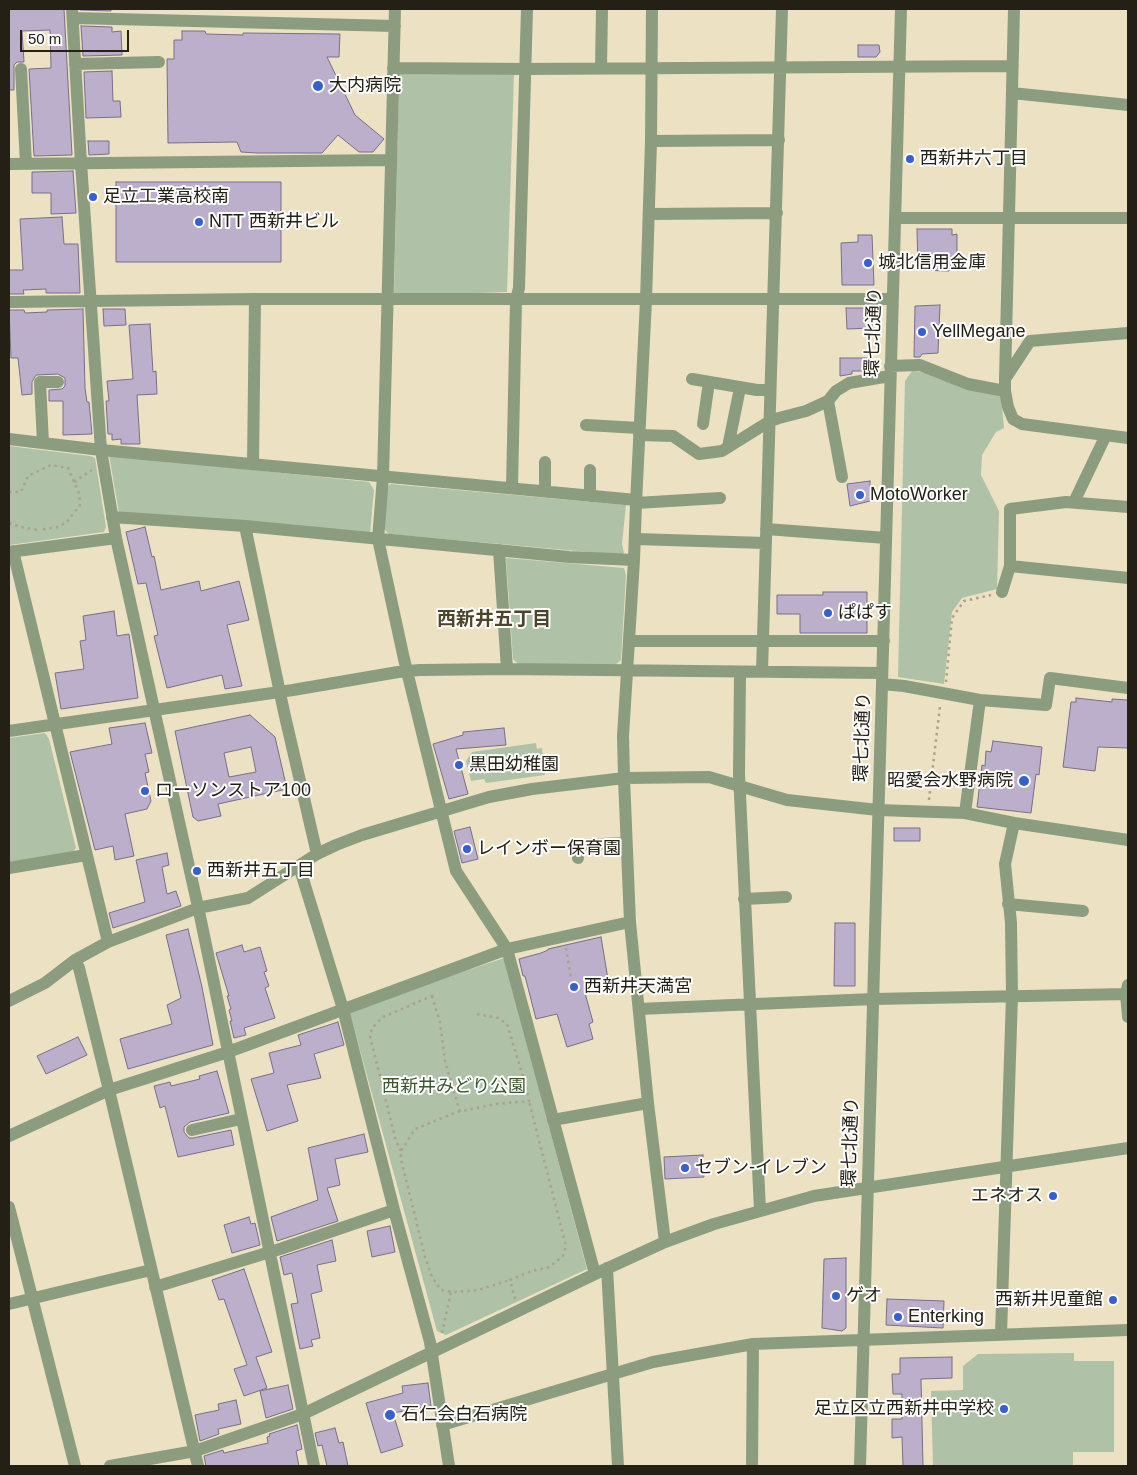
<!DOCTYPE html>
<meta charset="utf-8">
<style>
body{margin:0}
#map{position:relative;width:1137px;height:1475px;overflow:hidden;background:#ece1c2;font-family:Arial,sans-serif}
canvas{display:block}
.frame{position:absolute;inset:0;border:10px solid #242015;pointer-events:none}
.scale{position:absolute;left:20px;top:30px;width:109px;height:22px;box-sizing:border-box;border:2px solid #242015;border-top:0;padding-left:6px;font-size:15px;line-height:18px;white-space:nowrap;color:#242015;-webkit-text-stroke:4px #fff;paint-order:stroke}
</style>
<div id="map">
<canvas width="1137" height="1475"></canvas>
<div class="frame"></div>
<div class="scale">50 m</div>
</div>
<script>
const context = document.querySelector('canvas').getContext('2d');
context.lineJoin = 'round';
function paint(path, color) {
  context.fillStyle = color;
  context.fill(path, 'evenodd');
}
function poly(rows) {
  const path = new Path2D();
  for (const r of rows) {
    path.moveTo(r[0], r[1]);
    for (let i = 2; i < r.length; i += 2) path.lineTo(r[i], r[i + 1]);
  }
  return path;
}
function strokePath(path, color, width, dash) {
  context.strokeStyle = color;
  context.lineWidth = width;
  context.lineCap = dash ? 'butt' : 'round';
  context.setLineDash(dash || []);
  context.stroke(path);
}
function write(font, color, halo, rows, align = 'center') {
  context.font = font + ' Arial,"Noto Sans JP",sans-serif';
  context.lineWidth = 4;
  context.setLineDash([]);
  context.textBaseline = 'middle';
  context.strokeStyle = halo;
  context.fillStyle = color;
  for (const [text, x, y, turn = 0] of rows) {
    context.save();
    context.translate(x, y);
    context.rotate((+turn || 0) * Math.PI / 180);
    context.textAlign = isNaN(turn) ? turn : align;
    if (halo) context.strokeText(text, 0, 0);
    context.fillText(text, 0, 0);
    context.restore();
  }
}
paint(poly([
 [399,72,514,75,507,292,394,296],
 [912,371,937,374,1001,396,1004,428,996,432,982,455,981,475,999,511,997,589,962,598,952,612,944,684,898,677,905,381],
 [9,446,90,456,95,458,106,527,104,532,9,545],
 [109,455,369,482,374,490,370,534,119,513],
 [390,484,626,505,622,544,624,553,622,555,389,534,384,529,386,490],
 [506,558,624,568,626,575,621,660,615,665,518,664,513,659],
 [45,733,49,739,76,848,72,853,9,863,9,738],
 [536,743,537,749,542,748,545,775,486,783,484,779,471,781,466,761,472,752],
 [504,958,587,1269,446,1335,437,1331,349,1010],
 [1074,1353,1074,1361,1114,1361,1114,1452,1073,1452,1073,1466,933,1466,931,1391,963,1390,963,1366,978,1354]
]), '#afc1a6');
const building = poly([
 [9,9,64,9,72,155,34,156,29,69,51,68,50,30,22,31,24,62,17,62,14,65,14,90,9,90,9,9],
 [80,9,111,9,111,11,80,10,80,9],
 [81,26,112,27,112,32,121,31,122,55,83,56,81,26],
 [182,31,205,31,206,34,243,35,243,33,340,34,339,57,327,57,355,115,384,139,373,152,359,152,338,135,322,153,257,153,241,152,237,142,168,143,167,59,174,59,174,40,182,40,182,31],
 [858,45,879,45,880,52,876,57,858,57,858,45],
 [112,71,113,101,120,101,121,117,86,118,84,72,112,71],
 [88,141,109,141,109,154,89,155,88,141],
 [73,171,76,213,51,214,51,193,32,193,32,172,73,171],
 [116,182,281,182,281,262,116,262,116,182],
 [62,217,64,244,78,244,80,293,46,293,46,289,23,290,24,294,9,294,9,270,23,270,20,219,62,217],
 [917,229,952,229,952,235,957,234,957,263,951,264,949,271,918,270,917,229],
 [858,235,872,235,874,285,842,285,841,243,858,242,858,235],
 [940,305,938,353,922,354,920,357,914,357,915,306,940,305],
 [846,308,868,308,872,311,872,328,847,329,846,308],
 [83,309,85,388,87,402,89,402,92,434,63,435,63,401,49,401,49,390,62,389,65,386,65,378,58,374,36,375,32,382,32,394,22,395,18,358,11,358,9,310,24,310,25,313,47,312,47,310,83,309],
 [103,309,125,309,126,325,104,326,103,309],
 [150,324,153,372,156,371,157,394,137,395,140,444,121,444,121,439,112,440,112,434,108,434,106,401,109,401,107,381,133,379,129,325,150,324],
 [840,358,869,358,869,371,852,371,852,374,840,376,840,358],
 [870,481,870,501,850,506,847,484,870,481],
 [145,527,152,557,154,556,161,590,199,581,201,591,239,581,249,620,227,625,242,686,225,689,222,675,167,688,154,636,158,635,146,583,138,584,126,532,145,527],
 [823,592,867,592,867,633,800,633,800,614,777,614,777,595,823,595,823,592],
 [114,611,117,636,129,634,138,698,61,709,55,673,84,669,80,641,86,640,83,616,114,611],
 [1076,698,1112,702,1112,699,1128,700,1128,748,1098,747,1095,771,1063,767,1071,702,1076,702,1076,698],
 [250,715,275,737,287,789,218,804,221,816,198,821,193,817,175,731,250,715],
 [251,747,256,772,229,777,224,753,251,747],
 [145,723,152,753,145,754,149,772,145,773,151,801,147,809,125,814,134,856,115,860,113,846,95,850,70,752,112,744,109,728,145,723],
 [504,728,506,745,456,749,468,794,449,799,433,744,463,735,463,732,504,728],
 [993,741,1042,747,1039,775,1036,774,1031,813,977,807,982,765,985,766,986,751,991,752,993,741],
 [470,827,478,859,462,863,454,831,470,827],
 [894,828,920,828,920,841,894,841,894,828],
 [167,853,169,865,162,867,167,894,176,891,181,906,113,928,109,913,145,902,136,860,167,853],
 [835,923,855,923,855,986,834,986,835,923],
 [188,929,202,987,213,1045,128,1069,120,1039,172,1024,167,1005,181,998,166,935,188,929],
 [601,937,609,985,585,993,593,1022,589,1024,593,1039,567,1047,557,1014,536,1019,525,976,523,976,519,959,541,953,548,950,548,949,601,937],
 [242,945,244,952,260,947,267,971,264,972,269,986,265,988,275,1018,244,1028,246,1035,234,1038,230,1021,232,1021,229,1010,231,1009,227,996,229,996,216,953,242,945],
 [338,1022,344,1045,314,1054,321,1078,287,1085,298,1121,267,1131,251,1079,274,1073,269,1053,301,1045,298,1035,338,1022],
 [78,1037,87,1055,46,1074,37,1056,78,1037],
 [217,1071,229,1113,190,1122,184,1127,184,1132,189,1138,193,1138,231,1130,234,1145,178,1157,165,1106,160,1108,154,1086,170,1082,171,1086,200,1079,199,1076,217,1071],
 [364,1134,368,1152,335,1159,340,1185,327,1188,338,1221,277,1241,271,1217,318,1200,308,1148,364,1134],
 [703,1155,704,1177,665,1179,664,1157,703,1155],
 [249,1217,251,1224,255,1223,260,1245,232,1253,224,1225,249,1217],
 [390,1226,395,1252,372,1257,367,1231,390,1226],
 [332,1240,336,1261,317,1265,322,1291,311,1294,320,1338,311,1340,313,1346,300,1349,291,1304,298,1303,292,1273,284,1275,280,1257,332,1240],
 [846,1258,846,1328,842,1331,822,1328,824,1259,846,1258],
 [244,1269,272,1352,256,1357,267,1388,244,1396,234,1369,247,1365,224,1299,219,1300,212,1280,244,1269],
 [887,1299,944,1301,943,1328,886,1325,887,1299],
 [952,1357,952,1378,921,1379,923,1466,903,1466,902,1437,892,1438,892,1419,902,1419,902,1394,893,1394,892,1374,900,1374,900,1358,952,1357],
 [428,1383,431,1406,393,1413,403,1446,381,1453,366,1403,403,1393,402,1386,428,1383],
 [288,1385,293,1409,266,1418,260,1391,288,1385],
 [236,1400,241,1424,218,1429,219,1434,200,1441,195,1415,219,1410,218,1404,236,1400],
 [297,1425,302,1449,296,1451,299,1466,206,1466,204,1456,223,1450,224,1453,268,1443,267,1437,270,1436,269,1434,297,1425],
 [335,1428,339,1443,343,1442,348,1466,327,1466,322,1445,318,1446,315,1433,335,1428]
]);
paint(building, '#bbafcc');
strokePath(building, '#796e89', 1);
strokePath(poly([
 [74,482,92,470],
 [9,492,21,492,28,476,51,465,68,468,79,493,80,505,66,523,57,527,39,530],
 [9,523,25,528,39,530],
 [946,682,952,618,964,601,991,595],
 [929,800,940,706],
 [566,948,571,978],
 [432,996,440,1022,445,1061,460,1112],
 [477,1014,498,1018,507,1024,525,1083,529,1101,496,1104,457,1112,415,1129,401,1151,401,1159,425,1257,432,1277,441,1290,456,1292,478,1290,510,1280],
 [401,1151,396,1141,370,1036,372,1028,383,1017,432,996,430,992],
 [515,1299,510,1280,532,1271,549,1267,563,1256,566,1246,529,1101],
 [442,1333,451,1292]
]), '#aba28a', 2.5, [2.5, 4]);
strokePath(poly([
 [72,9,81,163,101,450,116,538,200,916,314,1466],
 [395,9,383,477,378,539,404,659,456,871,507,949,595,1274],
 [652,9,651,141,646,300,636,503,634,560,623,736,624,778,630,922,648,1103,665,1242],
 [1014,9,1005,379,1005,391,1008,407,1013,419,1022,424,1128,438],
 [73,18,395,26],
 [75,64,159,62],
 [393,68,525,69,1012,66],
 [601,68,602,9],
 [21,69,26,164],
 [1012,93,1128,105],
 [651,141,779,140],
 [9,164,391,160],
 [649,214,777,213],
 [895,218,1128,218],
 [9,302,255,299,892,299],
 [890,366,920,365,968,384,1005,391],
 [692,379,757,390,770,390],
 [1005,379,1030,341,1128,333],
 [828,401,842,477],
 [703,424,709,382],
 [586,425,639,428],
 [639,435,673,436,699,454,722,451,770,421,779,418,806,411,828,401,836,391,849,383,890,376],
 [9,439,101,450,636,500],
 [43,443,40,382,58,382],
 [728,447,740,388],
 [253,464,255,299],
 [512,488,516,300,519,288,527,9],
 [545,491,545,462],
 [590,496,590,470],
 [1074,502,1106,435],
 [636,503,720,498],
 [112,517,245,526,569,557,634,560],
 [245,526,284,712,317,854],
 [766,529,886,538],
 [635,539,765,543],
 [499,550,507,669],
 [13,551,108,942],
 [9,552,116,538],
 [1010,566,1128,578],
 [1002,592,1010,566,1010,509,1066,502,1128,507],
 [630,641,884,641],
 [762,671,782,9],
 [740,672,739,774,760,1210],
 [882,684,904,686,980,700,1046,705,1050,678,1128,688],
 [9,731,293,690,398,672,420,670,507,669,882,673],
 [965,813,980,700],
 [578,858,577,845,626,843],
 [299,866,343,1009,394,1210,430,1342,449,1466],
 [9,868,86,855],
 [744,899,786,897],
 [1008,904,1083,911],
 [75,960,79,968,109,1090,198,1466],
 [1128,985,1126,994,1128,1017],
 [9,1001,45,983,75,960,108,942,198,908,248,898,317,854,336,845,362,835,489,797,532,789,624,778,709,777,787,800,878,810,965,813,1014,823,1128,840],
 [639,1009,873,999,1128,994],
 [553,1120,648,1103],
 [192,1130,241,1119],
 [9,1136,109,1090,228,1052,507,949,630,922],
 [9,1207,75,1466],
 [607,1268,618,1466],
 [155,1287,280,1249,394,1210],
 [9,1304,151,1270],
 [1001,1334,1012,996,1011,923,1005,864,1014,823],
 [442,1425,653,1362,753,1344,1128,1330],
 [110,1466,195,1451,303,1414,595,1274,665,1242,714,1224,814,1196,1128,1148],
 [752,1466,753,1344],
 [860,1466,901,9]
]), '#8b9c7f', 12);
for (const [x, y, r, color] of [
 [318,86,6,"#3660d0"],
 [910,159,5,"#3660d0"],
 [93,197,5,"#3660d0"],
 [199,222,5,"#3660d0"],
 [868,263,5,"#3660d0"],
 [922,332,5,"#3660d0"],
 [860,495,5,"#3660d0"],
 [828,613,5,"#3660d0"],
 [459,765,5,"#3660d0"],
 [1024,781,6,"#3660d0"],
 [145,791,5,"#3660d0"],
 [467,849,5,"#3660d0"],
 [197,871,5,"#3660d0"],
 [574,987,5,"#3660d0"],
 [685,1168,5,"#3660d0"],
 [1053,1196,5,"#3660d0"],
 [836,1296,5,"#3660d0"],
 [1113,1300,5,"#3660d0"],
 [898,1317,5,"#3660d0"],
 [1004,1409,5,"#3660d0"],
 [390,1415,6,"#3660d0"]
]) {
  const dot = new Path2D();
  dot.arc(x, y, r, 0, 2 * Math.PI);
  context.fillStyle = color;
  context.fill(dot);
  strokePath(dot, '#fff', 2);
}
write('18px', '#242015', '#fff', [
 ["大内病院",329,86],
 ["西新井六丁目",920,159],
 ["足立工業高校南",103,197],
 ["NTT 西新井ビル",209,222],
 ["城北信用金庫",878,263],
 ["YellMegane",932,332],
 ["MotoWorker",870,495],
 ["ぱぱす",838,613],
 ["黒田幼稚園",469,765],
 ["昭愛会水野病院",1013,781,"right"],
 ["ローソンストア100",155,791],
 ["レインボー保育園",477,849],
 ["西新井五丁目",207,871],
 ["西新井天満宮",584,987],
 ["セブン-イレブン",695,1168],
 ["エネオス",1043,1196,"right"],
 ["ゲオ",846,1296],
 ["西新井児童館",1103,1300,"right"],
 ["Enterking",908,1317],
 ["足立区立西新井中学校",994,1409,"right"],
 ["石仁会白石病院",401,1415]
], 'left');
write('18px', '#242015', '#fff', [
 ["環七北通り",874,332,-88],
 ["環七北通り",863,737,-88],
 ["環七北通り",851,1142,-88]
]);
write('18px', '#3b562c', '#fff', [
 ["西新井みどり公園",454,1087]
]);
write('bold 19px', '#4d4429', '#fff', [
 ["西新井五丁目",494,620]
]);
</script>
